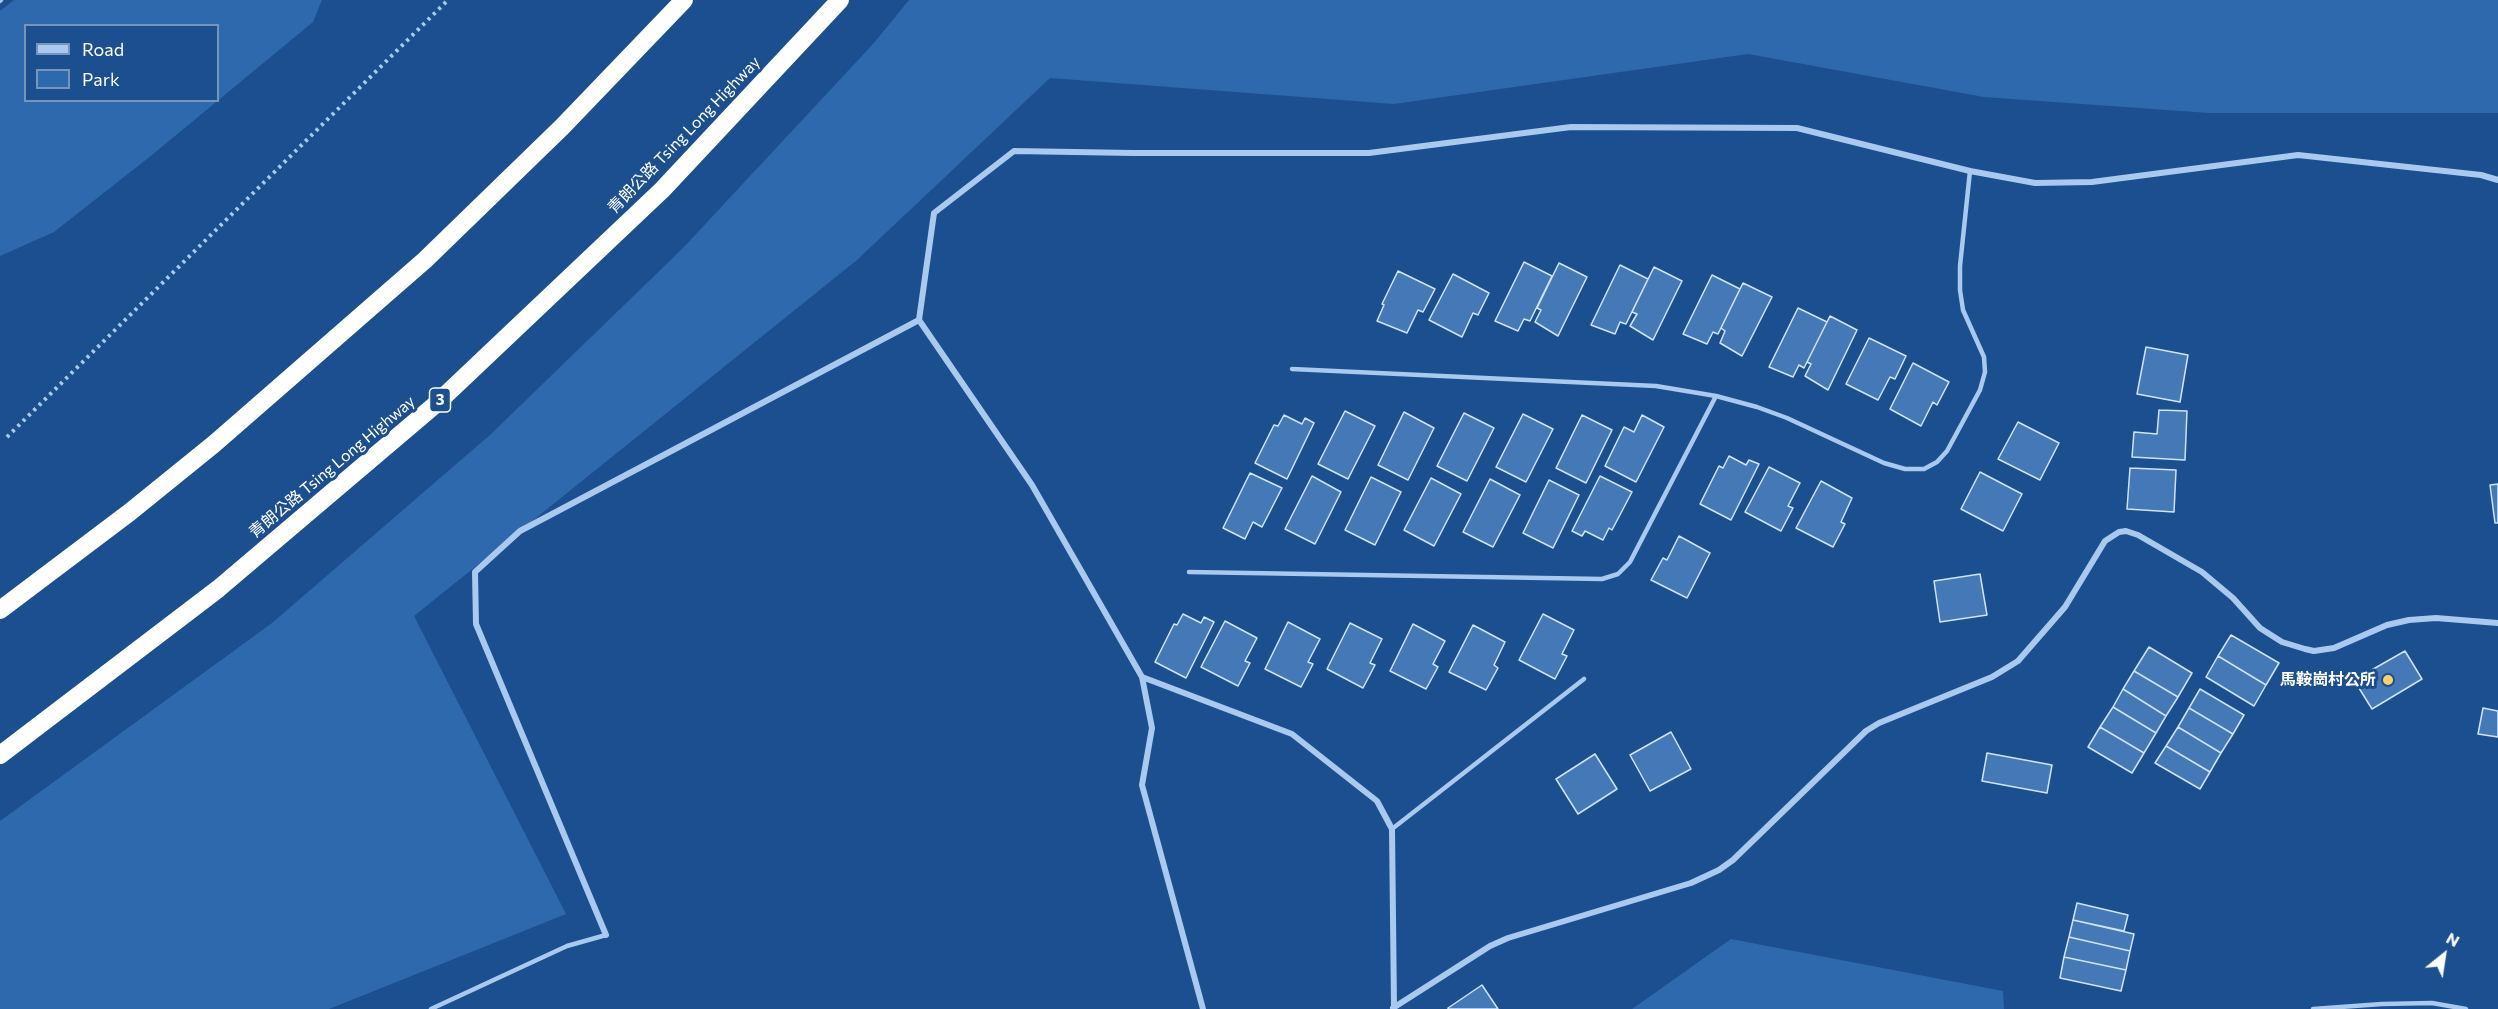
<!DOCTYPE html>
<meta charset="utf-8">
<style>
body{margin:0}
#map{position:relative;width:2498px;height:1009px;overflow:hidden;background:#1b4f8f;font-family:Commissioner,sans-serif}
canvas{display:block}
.legend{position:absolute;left:24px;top:24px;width:195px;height:78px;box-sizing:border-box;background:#1b4f8f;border:2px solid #7695bc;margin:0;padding:8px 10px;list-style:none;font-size:18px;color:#fff}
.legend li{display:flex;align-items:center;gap:12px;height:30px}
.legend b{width:30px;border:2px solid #7695bc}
.north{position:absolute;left:2414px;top:925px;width:60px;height:60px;-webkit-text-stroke:4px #1b4f8f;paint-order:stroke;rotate:30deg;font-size:16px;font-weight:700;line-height:24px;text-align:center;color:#fff}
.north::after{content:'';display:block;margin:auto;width:21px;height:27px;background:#fff;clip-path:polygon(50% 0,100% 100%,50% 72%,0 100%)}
</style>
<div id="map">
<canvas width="2498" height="1009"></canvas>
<ul class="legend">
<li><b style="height:8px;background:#a9c9ee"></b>Road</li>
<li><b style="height:16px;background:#2e69ad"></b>Park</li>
</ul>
<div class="north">N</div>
</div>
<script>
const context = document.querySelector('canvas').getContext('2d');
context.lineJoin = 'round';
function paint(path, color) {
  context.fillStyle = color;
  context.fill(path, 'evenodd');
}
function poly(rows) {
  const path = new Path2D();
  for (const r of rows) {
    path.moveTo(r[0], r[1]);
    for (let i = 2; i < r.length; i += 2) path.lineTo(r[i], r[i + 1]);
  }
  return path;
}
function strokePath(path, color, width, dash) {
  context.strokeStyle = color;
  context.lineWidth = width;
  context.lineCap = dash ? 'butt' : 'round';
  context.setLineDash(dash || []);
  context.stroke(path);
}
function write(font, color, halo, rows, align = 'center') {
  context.font = font + ' Commissioner,"Noto Sans TC",sans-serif';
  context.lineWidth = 6;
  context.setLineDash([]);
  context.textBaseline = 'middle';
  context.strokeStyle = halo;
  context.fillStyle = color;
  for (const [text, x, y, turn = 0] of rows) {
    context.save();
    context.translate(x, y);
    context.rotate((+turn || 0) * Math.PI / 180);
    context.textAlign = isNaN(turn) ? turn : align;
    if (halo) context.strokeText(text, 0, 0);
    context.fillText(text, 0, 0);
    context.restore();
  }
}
paint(poly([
 [14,0,322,0,313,22,152,155,54,232,0,256,0,11],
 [26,26,218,26,218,100,26,100],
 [909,0,2498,0,2498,113,2209,113,1984,97,1748,54,1394,104,1050,78,857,260,414,616,566,914,329,1009,0,1009,0,821,272,623,491,434,683,248,873,44],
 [1731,939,2003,991,2004,1009,1632,1009]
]), '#2e69ad');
const building = poly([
 [1524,262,1552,276,1530,321,1524,319,1518,331,1495,321,1524,262],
 [1559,263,1587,277,1558,336,1535,322,1541,310,1537,308,1559,263],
 [1620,265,1648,279,1626,324,1620,322,1615,334,1591,325,1620,265],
 [1654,267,1682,281,1653,340,1630,326,1637,314,1632,312,1654,267],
 [1398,271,1435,289,1423,312,1418,310,1407,333,1377,321,1384,305,1382,304,1398,271],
 [1453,274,1489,293,1478,315,1473,313,1462,337,1429,320,1453,274],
 [1712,275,1740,289,1718,334,1713,332,1707,344,1683,334,1712,275],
 [1743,283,1772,297,1742,356,1720,343,1725,331,1721,328,1743,283],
 [1798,308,1827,322,1804,368,1799,365,1793,377,1769,367,1798,308],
 [1830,316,1857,330,1828,390,1805,376,1811,364,1807,362,1830,316],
 [1869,338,1906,356,1895,379,1890,377,1878,400,1846,384,1869,338],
 [2146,347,2188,355,2180,402,2137,394,2146,347],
 [1913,363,1949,382,1937,405,1933,402,1921,426,1890,409,1913,363],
 [2159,410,2187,411,2185,460,2132,457,2134,432,2157,434,2159,410],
 [1345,411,1375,426,1348,479,1318,464,1345,411],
 [1404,412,1434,428,1408,480,1378,465,1404,412],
 [1464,413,1494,428,1467,481,1437,466,1464,413],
 [1523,414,1553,429,1526,482,1496,467,1523,414],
 [1284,415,1302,424,1305,418,1314,423,1287,479,1255,463,1274,425,1278,426,1284,415],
 [1582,415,1612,430,1586,483,1556,468,1582,415],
 [1642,415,1664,427,1636,482,1605,466,1624,427,1634,432,1642,415],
 [2018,422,2059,443,2040,480,1998,459,2018,422],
 [1729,456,1746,465,1749,460,1759,464,1731,520,1700,504,1719,466,1723,468,1729,456],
 [1769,467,1800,483,1788,506,1793,508,1781,531,1745,512,1769,467],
 [2130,468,2176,470,2174,512,2127,509,2130,468],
 [1980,472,2022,494,2003,531,1961,509,1980,472],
 [1250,473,1282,488,1262,527,1253,522,1245,539,1223,528,1250,473],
 [1312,476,1341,492,1315,544,1285,529,1312,476],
 [1600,476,1632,492,1612,530,1609,528,1603,540,1585,531,1582,536,1572,531,1600,476],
 [1371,477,1401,492,1375,545,1345,530,1371,477],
 [1431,478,1461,494,1434,546,1404,530,1431,478],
 [1490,479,1520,495,1493,547,1463,532,1490,479],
 [1549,480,1579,495,1553,548,1523,533,1549,480],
 [1821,481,1852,498,1841,522,1845,524,1833,547,1796,528,1821,481],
 [2498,484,2498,523,2495,523,2490,485,2498,484],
 [1679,536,1710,553,1687,598,1651,580,1663,558,1667,560,1679,536],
 [1980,574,1987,615,1940,622,1934,581,1980,574],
 [1183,614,1201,623,1204,617,1214,622,1186,678,1155,662,1174,624,1177,625,1183,614],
 [1543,614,1574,630,1562,654,1567,656,1555,679,1519,660,1543,614],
 [1225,621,1257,638,1245,661,1250,663,1238,686,1201,667,1225,621],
 [1288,622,1320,639,1308,662,1313,664,1301,687,1265,669,1288,622],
 [1350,623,1382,639,1370,663,1375,665,1363,688,1327,669,1350,623],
 [1413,624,1445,641,1433,664,1438,667,1426,689,1390,671,1413,624],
 [1473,625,1505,642,1494,665,1498,668,1486,690,1449,672,1473,625],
 [2231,635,2279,663,2266,685,2218,656,2231,635],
 [2149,647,2192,673,2178,697,2134,671,2149,647],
 [2405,651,2422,679,2372,709,2354,680,2405,651],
 [2218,656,2266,685,2254,706,2206,677,2218,656],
 [2134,671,2178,697,2166,716,2123,689,2134,671],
 [2123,689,2166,716,2156,733,2113,707,2123,689],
 [2200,689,2244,715,2233,734,2189,708,2200,689],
 [2113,707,2156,733,2144,753,2100,727,2113,707],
 [2189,708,2233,734,2221,753,2178,727,2189,708],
 [2483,708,2498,711,2498,737,2478,734,2483,708],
 [2100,727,2144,753,2132,773,2088,747,2100,727],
 [2178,727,2221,753,2210,772,2166,746,2178,727],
 [1671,732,1691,769,1650,791,1630,755,1671,732],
 [2166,746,2210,772,2200,789,2155,763,2166,746],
 [1987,753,2052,765,2047,793,1982,781,1987,753],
 [1595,754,1617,789,1578,814,1556,779,1595,754],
 [2077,903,2128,915,2124,931,2073,920,2077,903],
 [2073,920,2134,934,2130,951,2069,937,2073,920],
 [2069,937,2130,951,2126,970,2064,957,2069,937],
 [2064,957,2126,970,2121,991,2060,978,2064,957],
 [1482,985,1498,1009,1448,1009,1448,1008,1482,985]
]);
paint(building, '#4478b7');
strokePath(building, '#cfe3fa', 1.5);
strokePath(poly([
 [7,437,448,0]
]), '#a9c9ee', 4, [3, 4.5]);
strokePath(poly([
 [0,1,1,0],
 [1292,369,1656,386,1716,396,1757,407,1787,418,1884,463,1905,469,1924,469,1937,462,1947,451,1980,390,1985,372,1984,357,1963,310,1960,290,1960,266,1970,171],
 [1189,572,1602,579,1618,574,1630,562,1716,396],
 [1392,829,1584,679],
 [431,1009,567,946,606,935],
 [2313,1009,2382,1004,2432,1003,2466,1009]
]), '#a9c9ee', 4.5);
strokePath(poly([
 [1142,677,1152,728,1142,785,1203,1009],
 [606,935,476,624,475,572,520,531,919,320],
 [1394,1007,1392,829,1377,801,1292,734,1142,677,1032,485,919,320,934,213,1014,151,1133,153,1369,153,1571,127,1797,128,1970,171,2035,183,2092,182,2298,155,2481,175,2498,180],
 [1393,1008,1490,946,1508,938,1691,883,1719,870,1733,860,1866,731,1879,723,1992,677,2018,661,2065,607,2105,541,2119,532,2126,531,2138,535,2202,572,2233,598,2260,628,2282,642,2305,649,2314,651,2334,648,2387,625,2409,620,2436,618,2498,623]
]), '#a9c9ee', 6);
strokePath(poly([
 [0,610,130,512,214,444,425,260,562,127,684,0],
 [0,755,218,589,436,404,662,190,840,0]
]), '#fff', 18);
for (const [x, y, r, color] of [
 [2388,680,6,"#ffd166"]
]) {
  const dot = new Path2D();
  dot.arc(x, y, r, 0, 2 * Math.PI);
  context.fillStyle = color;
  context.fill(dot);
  strokePath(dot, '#1b4f8f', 2);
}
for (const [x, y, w] of [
 [440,400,21]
]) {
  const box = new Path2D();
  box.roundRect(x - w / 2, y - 12, w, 24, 4.5);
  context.fillStyle = '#1b4f8f';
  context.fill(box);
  strokePath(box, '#fff', 1.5);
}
write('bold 15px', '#fff', null, [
 ["3",440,400]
]);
write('16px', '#fff', '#1b4f8f', [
 ["青朗公路 Tsing Long Highway",684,135,-46],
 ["青朗公路 Tsing Long Highway",332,467,-40]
]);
write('bold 16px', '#fff', '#1b4f8f', [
 ["馬鞍崗村公所",2376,680]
], 'right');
</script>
